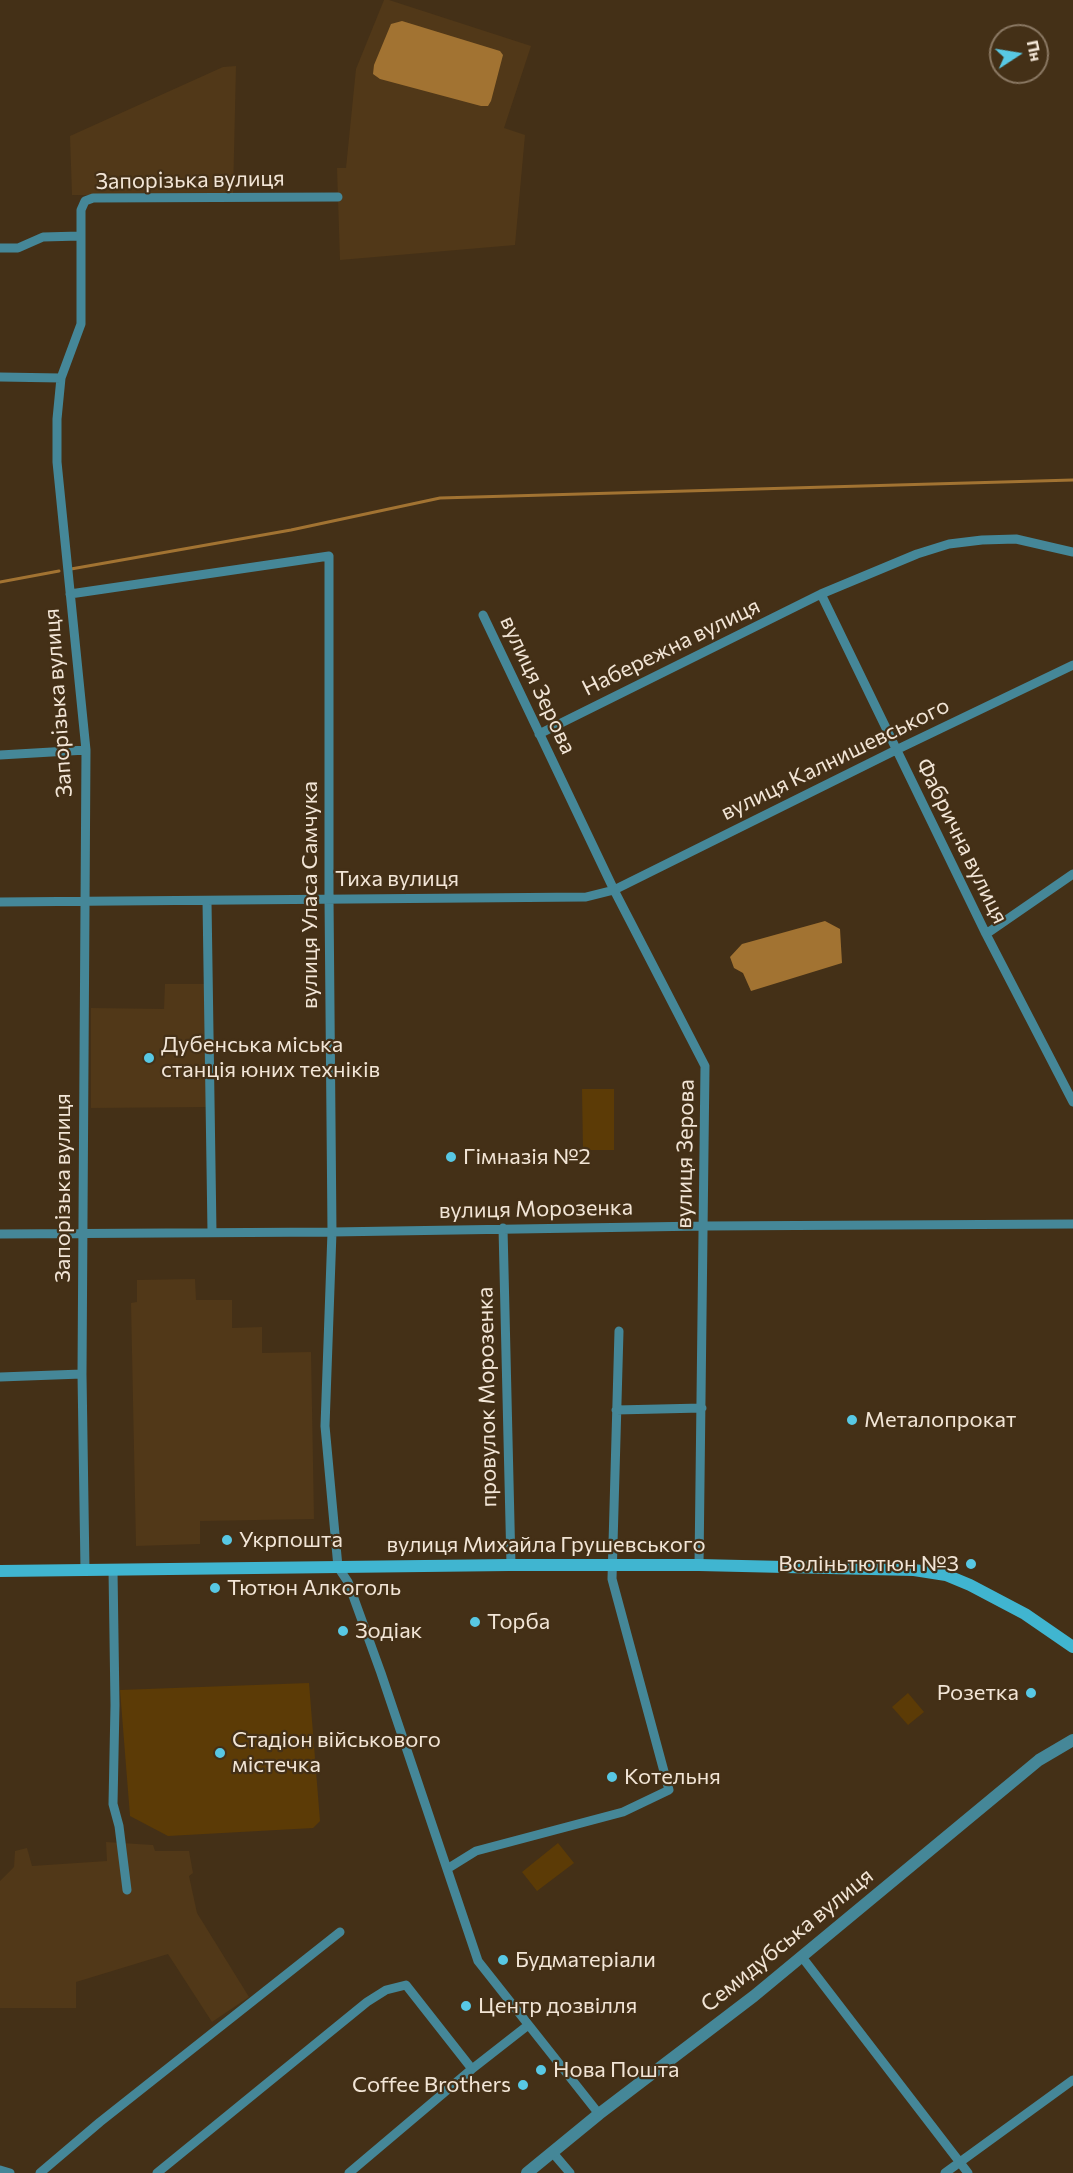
<!DOCTYPE html>
<meta charset="utf-8">
<style>
body{margin:0}
#map{position:relative;width:1073px;height:2173px;overflow:hidden;background:#443017;font-family:Commissioner,sans-serif}
canvas{display:block}
.north{position:absolute;left:989px;top:24px;width:60px;height:60px;box-sizing:border-box;background:#443017;border:2px solid #8a7863;border-radius:50%;rotate:78deg;font-size:16px;font-weight:700;line-height:24px;text-align:center;color:#f2e5d6}
.north::after{content:'';display:block;margin:auto;width:21px;height:27px;background:#58c8e4;clip-path:polygon(50% 0,100% 100%,50% 72%,0 100%)}
</style>
<div id="map">
<canvas width="1073" height="2173"></canvas>
<div class="north">Пн</div>
</div>
<script>
const context = document.querySelector('canvas').getContext('2d');
context.lineJoin = 'round';
function paint(path, color) {
  context.fillStyle = color;
  context.fill(path, 'evenodd');
}
function poly(rows) {
  const path = new Path2D();
  for (const r of rows) {
    path.moveTo(r[0], r[1]);
    for (let i = 2; i < r.length; i += 2) path.lineTo(r[i], r[i + 1]);
  }
  return path;
}
function strokePath(path, color, width, dash) {
  context.strokeStyle = color;
  context.lineWidth = width;
  context.lineCap = dash ? 'butt' : 'round';
  context.setLineDash(dash || []);
  context.stroke(path);
}
function write(font, color, halo, rows, align = 'center') {
  context.font = font + ' Commissioner,sans-serif';
  context.lineWidth = 4.5;
  context.setLineDash([]);
  context.textBaseline = 'middle';
  context.strokeStyle = halo;
  context.fillStyle = color;
  for (const [text, x, y, turn = 0] of rows) {
    context.save();
    context.translate(x, y);
    context.rotate((+turn || 0) * Math.PI / 180);
    context.textAlign = isNaN(turn) ? turn : align;
    if (halo) context.strokeText(text, 0, 0);
    context.fillText(text, 0, 0);
    context.restore();
  }
}
paint(poly([
 [384,0,389,0,531,46,504,128,525,135,515,245,340,260,337,168,346,168,356,69],
 [236,66,233,196,72,195,70,136,223,67],
 [165,984,205,984,207,1107,91,1108,91,1008,164,1009],
 [195,1279,196,1300,232,1300,232,1328,262,1327,262,1353,311,1352,314,1519,200,1521,200,1544,136,1546,131,1303,137,1302,137,1280],
 [106,1842,153,1845,155,1851,189,1851,193,1873,189,1876,197,1913,249,1997,212,2022,168,1954,76,1982,76,2008,0,2008,0,1881,14,1867,15,1851,27,1848,32,1866,107,1861]
]), '#513818');
paint(poly([
 [614,1089,614,1150,583,1150,582,1089],
 [309,1683,320,1821,313,1828,168,1836,130,1816,120,1690],
 [908,1693,924,1712,908,1725,892,1707],
 [558,1843,574,1863,537,1891,522,1872]
]), '#5c3b06');
paint(poly([
 [402,21,500,51,503,55,491,101,488,106,481,106,380,79,373,74,374,65,391,24],
 [825,921,840,929,842,963,751,991,743,973,734,968,730,957,742,944]
]), '#a27332');
strokePath(poly([
 [71,569,291,530,440,498,1073,480],
 [0,582,59,571]
]), '#a27332', 3);
strokePath(poly([
 [0,248,18,248,43,237,80,236],
 [0,377,61,378],
 [70,594,329,556,329,898,332,1232,325,1426,338,1567,348,1582,381,1673,447,1869,476,1851,623,1812,669,1790,612,1579,619,1331],
 [821,594,986,934,1073,1102],
 [483,615,614,890,705,1066,699,1565],
 [539,734,821,594,917,554,949,544,982,540,1016,539,1073,552],
 [0,755,86,750],
 [207,901,212,1232],
 [0,902,586,897,614,890,896,750,1073,665],
 [986,934,1073,874],
 [503,1228,511,1565],
 [0,1234,332,1232,704,1226,1073,1224],
 [0,1377,82,1374],
 [616,1410,702,1408],
 [85,1570,82,1374,86,750,57,462,57,419,61,378,81,324,81,210,85,201,93,198,338,197],
 [113,1570,115,1705,113,1804,119,1826,127,1890],
 [447,1869,478,1961,599,2114],
 [802,1957,968,2173],
 [553,2153,570,2173],
 [0,2170,10,2173],
 [40,2173,100,2122,340,1932],
 [157,2173,367,2002,386,1990,406,1985,472,2069],
 [349,2173,472,2069,527,2026],
 [945,2173,1073,2080]
]), '#458798', 9);
strokePath(poly([
 [527,2173,599,2114,754,1996,1039,1760,1073,1740]
]), '#458798', 12);
strokePath(poly([
 [0,1571,509,1565,699,1565,914,1570,946,1575,970,1585,1025,1614,1073,1647]
]), '#40b5d0', 12);
for (const [x, y, r, color] of [
 [149,1058,6,"#58c8e4"],
 [451,1157,6,"#58c8e4"],
 [852,1420,6,"#58c8e4"],
 [227,1540,6,"#58c8e4"],
 [971,1564,6,"#58c8e4"],
 [215,1588,6,"#58c8e4"],
 [475,1622,6,"#58c8e4"],
 [343,1631,6,"#58c8e4"],
 [1031,1693,6,"#58c8e4"],
 [220,1753,6,"#58c8e4"],
 [612,1777,6,"#58c8e4"],
 [503,1960,6,"#58c8e4"],
 [466,2006,6,"#58c8e4"],
 [541,2070,6,"#58c8e4"],
 [523,2085,6,"#58c8e4"]
]) {
  const dot = new Path2D();
  dot.arc(x, y, r, 0, 2 * Math.PI);
  context.fillStyle = color;
  context.fill(dot);
  strokePath(dot, '#443017', 2);
}
write('22px', '#f2e5d6', '#443017', [
 ["Запорізька вулиця",190,180,-1],
 ["Набережна вулиця",671,647,-26],
 ["вулиця Зерова",538,685,65],
 ["Запорізька вулиця",58,703,-94],
 ["вулиця Калнишевського",835,759,-26],
 ["Фабрична вулиця",962,841,64],
 ["Тиха вулиця",397,879],
 ["вулиця Уласа Самчука",310,895,-90],
 ["вулиця Зерова",685,1154,-89],
 ["Запорізька вулиця",63,1188,-90],
 ["вулиця Морозенка",536,1209,-1],
 ["провулок Морозенка",487,1397,-91],
 ["вулиця Михайла Грушевського",546,1545],
 ["Семидубська вулиця",787,1940,-39]
]);
write('22px', '#f2e5d6', '#443017', [
 ["Дубенська міська",161,1045],
 ["станція юних техніків",161,1070],
 ["Гімназія №2",463,1157],
 ["Металопрокат",864,1420],
 ["Укрпошта",239,1540],
 ["Воліньтютюн №3",959,1564,"right"],
 ["Тютюн Алкоголь",227,1588],
 ["Торба",487,1622],
 ["Зодіак",355,1631],
 ["Розетка",1019,1693,"right"],
 ["Стадіон військового",232,1740],
 ["містечка",232,1765],
 ["Котельня",624,1777],
 ["Будматеріали",515,1960],
 ["Центр дозвілля",478,2006],
 ["Нова Пошта",553,2070],
 ["Coffee Brothers",511,2085,"right"]
], 'left');
</script>
